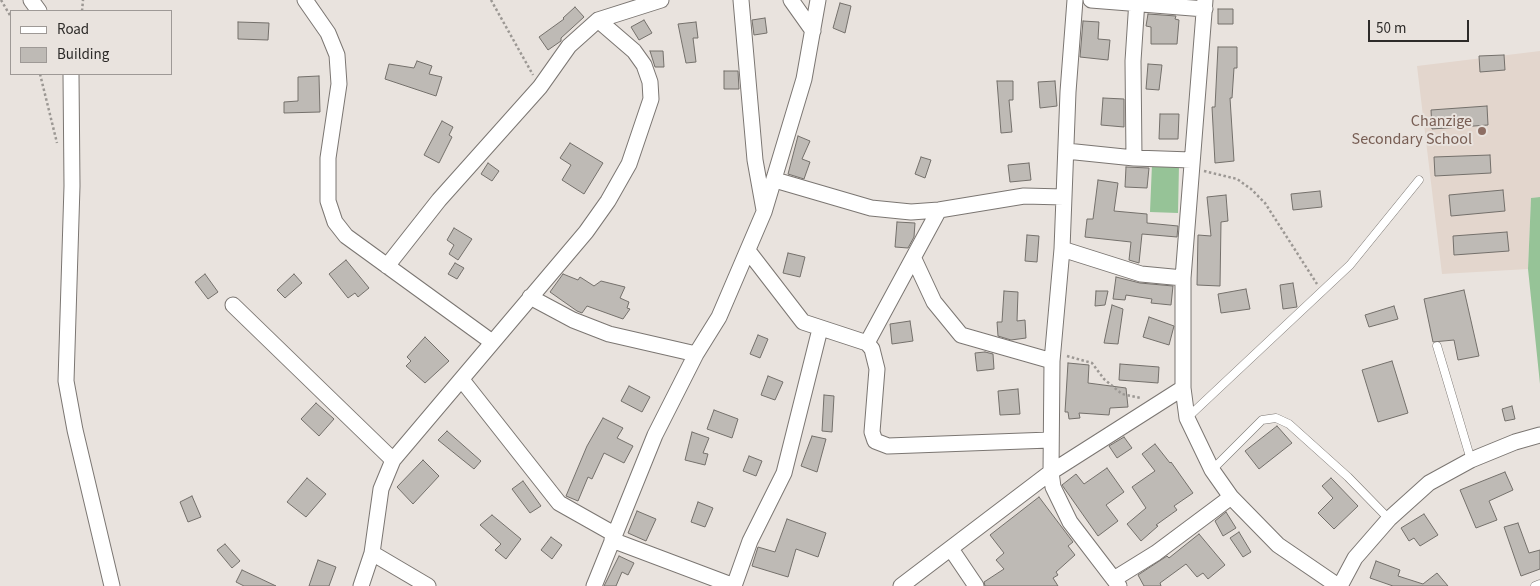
<!DOCTYPE html>
<style>
body{margin:0}
#map{position:relative;width:1540px;height:586px;overflow:hidden;background:#e9e3de;font-family:"Source Sans 3",sans-serif}
canvas{display:block}
.legend{position:absolute;left:10px;top:10px;width:162px;height:65px;box-sizing:border-box;background:#e9e3de;border:1px solid #9e9996;margin:0;padding:6px 9px;list-style:none;font-size:15px;color:#2d2b29}
.legend li{display:flex;align-items:center;gap:10px;height:25px}
.legend b{width:25px;border:1px solid #9e9996}
.scale{position:absolute;left:1368px;top:20px;width:101px;height:22px;box-sizing:border-box;border:2px solid #2d2b29;border-top:0;padding-left:6px;font-size:15px;line-height:18px;white-space:nowrap;color:#2d2b29;-webkit-text-stroke:4px #e9e3de;paint-order:stroke}
</style>
<div id="map">
<canvas width="1540" height="586"></canvas>
<ul class="legend">
<li><b style="height:6px;background:#fff"></b>Road</li>
<li><b style="height:14px;background:#bebab5"></b>Building</li>
</ul>
<div class="scale">50 m</div>
</div>
<script>
const context = document.querySelector('canvas').getContext('2d');
context.lineJoin = 'round';
function paint(path, color) {
  context.fillStyle = color;
  context.fill(path, 'evenodd');
}
function poly(rows) {
  const path = new Path2D();
  for (const r of rows) {
    path.moveTo(r[0], r[1]);
    for (let i = 2; i < r.length; i += 2) path.lineTo(r[i], r[i + 1]);
  }
  return path;
}
function strokePath(path, color, width, dash) {
  context.strokeStyle = color;
  context.lineWidth = width;
  context.lineCap = dash ? 'butt' : 'round';
  context.setLineDash(dash || []);
  context.stroke(path);
}
function write(font, color, halo, rows, align = 'center') {
  context.font = font + ' "Source Sans 3",sans-serif';
  context.lineWidth = 4;
  context.setLineDash([]);
  context.textBaseline = 'middle';
  context.strokeStyle = halo;
  context.fillStyle = color;
  for (const [text, x, y, turn = 0] of rows) {
    context.save();
    context.translate(x, y);
    context.rotate((+turn || 0) * Math.PI / 180);
    context.textAlign = isNaN(turn) ? turn : align;
    if (halo) context.strokeText(text, 0, 0);
    context.fillText(text, 0, 0);
    context.restore();
  }
}
paint(poly([
 [1540,51,1540,197,1531,198,1528,269,1442,274,1417,66]
]), '#e3d6cd');
paint(poly([
 [1152,164,1179,165,1178,213,1150,212],
 [1540,197,1540,384,1528,269,1531,198]
]), '#96c397');
const building = poly([
 [840,3,851,6,845,33,833,28,840,3],
 [575,7,584,17,561,38,561,41,548,50,539,37,564,19,563,18,575,7],
 [1218,9,1233,9,1233,24,1218,24,1218,9],
 [1148,14,1176,16,1175,19,1179,20,1177,44,1151,44,1151,27,1146,26,1148,14],
 [765,18,767,33,754,35,752,20,765,18],
 [644,20,652,33,639,40,631,27,644,20],
 [1083,21,1099,22,1098,39,1110,40,1108,60,1080,57,1083,21],
 [238,22,269,23,268,40,238,39,238,22],
 [696,22,698,38,693,38,696,62,686,63,678,24,696,22],
 [1218,47,1237,47,1237,68,1234,68,1232,98,1230,98,1234,161,1215,163,1212,107,1215,107,1218,47],
 [650,51,663,51,664,67,655,67,650,51],
 [1504,55,1505,70,1480,72,1479,56,1504,55],
 [417,61,432,66,429,74,442,77,436,96,385,79,389,64,414,68,417,61],
 [1148,64,1162,65,1159,90,1146,89,1148,64],
 [724,71,738,71,739,89,724,89,724,71],
 [319,76,320,112,284,113,284,102,298,101,298,77,319,76],
 [997,81,1013,81,1013,100,1009,100,1012,132,1001,133,997,81],
 [1055,81,1057,106,1040,108,1038,82,1055,81],
 [1103,98,1124,99,1124,127,1101,125,1103,98],
 [1487,106,1488,125,1432,129,1431,110,1487,106],
 [1160,114,1179,114,1178,139,1159,139,1160,114],
 [442,121,453,127,449,135,452,137,439,163,424,155,442,121],
 [798,136,810,141,802,159,810,162,804,179,788,174,798,136],
 [570,143,603,163,584,194,562,180,571,165,560,158,570,143],
 [1490,155,1491,173,1435,176,1434,157,1490,155],
 [921,157,931,160,925,178,915,174,921,157],
 [488,163,499,171,492,181,481,174,488,163],
 [1029,163,1031,180,1010,182,1008,165,1029,163],
 [1126,167,1149,168,1147,188,1125,187,1126,167],
 [1098,180,1118,183,1114,211,1147,214,1147,223,1178,226,1177,237,1142,234,1139,263,1129,260,1131,242,1085,237,1087,219,1093,219,1098,180],
 [1503,190,1505,211,1451,216,1449,195,1503,190],
 [1320,191,1322,207,1293,210,1291,194,1320,191],
 [1226,195,1228,221,1221,222,1220,286,1197,285,1198,235,1211,236,1207,197,1226,195],
 [897,222,915,223,914,237,908,248,895,247,897,222],
 [454,228,472,239,458,260,449,254,454,245,447,240,454,228],
 [1507,232,1509,251,1454,255,1453,236,1507,232],
 [1027,235,1039,236,1037,262,1025,261,1027,235],
 [788,253,805,257,800,277,783,273,788,253],
 [346,260,369,288,358,297,355,293,348,298,329,274,346,260],
 [455,263,464,268,457,279,448,274,455,263],
 [205,274,218,292,208,299,195,282,205,274],
 [294,274,302,283,285,298,277,290,294,274],
 [563,274,578,280,580,277,594,286,601,281,625,287,620,298,629,302,627,308,630,309,623,319,587,306,582,313,577,311,550,292,563,274],
 [1116,277,1140,283,1173,286,1171,305,1151,303,1152,299,1126,295,1125,300,1113,299,1116,277],
 [1293,283,1297,307,1283,309,1280,285,1293,283],
 [1246,289,1250,309,1221,313,1218,294,1246,289],
 [1464,290,1479,356,1458,360,1454,340,1433,342,1424,299,1464,290],
 [1004,291,1018,292,1017,321,1025,320,1026,338,1011,340,998,336,997,322,1002,322,1004,291],
 [1096,291,1108,291,1105,305,1095,306,1096,291],
 [1112,305,1123,309,1118,344,1104,343,1112,305],
 [1394,306,1398,319,1369,327,1365,315,1394,306],
 [1149,317,1174,326,1169,345,1143,337,1149,317],
 [910,321,913,341,892,344,890,324,910,321],
 [758,335,768,339,760,358,750,354,758,335],
 [425,337,449,361,425,383,406,366,411,361,407,357,425,337],
 [985,352,993,354,994,369,977,371,975,353,985,352],
 [1392,361,1408,413,1378,422,1362,370,1392,361],
 [1068,363,1089,365,1088,383,1126,388,1128,407,1110,408,1109,415,1079,413,1080,418,1069,419,1068,412,1065,412,1068,363],
 [1120,364,1159,367,1158,383,1119,380,1120,364],
 [768,376,783,382,775,400,761,395,768,376],
 [629,386,650,397,642,412,621,401,629,386],
 [1018,389,1020,414,1000,415,998,391,1018,389],
 [824,395,834,396,832,432,822,431,824,395],
 [316,403,334,419,319,436,301,419,316,403],
 [1512,406,1515,419,1505,421,1502,409,1512,406],
 [714,410,738,419,732,438,707,429,714,410],
 [603,418,623,428,617,438,633,446,624,463,604,453,592,479,588,477,578,501,566,496,587,446,603,418],
 [1277,426,1292,443,1259,469,1245,451,1277,426],
 [447,431,481,461,474,469,438,440,447,431],
 [692,432,709,438,703,453,708,454,705,465,685,460,692,432],
 [812,436,826,439,817,472,801,466,812,436],
 [1124,437,1132,448,1117,458,1109,446,1124,437],
 [1155,444,1170,463,1171,462,1193,493,1174,506,1177,510,1156,525,1158,526,1141,541,1127,524,1146,508,1132,487,1155,471,1142,454,1155,444],
 [749,456,762,461,756,476,743,471,749,456],
 [423,460,439,476,413,504,397,487,423,460],
 [1107,468,1124,492,1106,505,1118,521,1098,536,1062,485,1076,474,1084,484,1107,468],
 [1505,472,1513,490,1489,501,1497,520,1476,528,1460,490,1505,472],
 [307,478,326,494,306,517,287,502,307,478],
 [1331,478,1358,506,1334,529,1318,513,1333,498,1322,486,1331,478],
 [523,481,541,506,530,513,512,489,523,481],
 [192,496,201,517,188,522,180,502,192,496],
 [1039,497,1073,542,1068,546,1075,555,1056,572,1058,575,1053,578,1058,586,985,586,984,582,1004,569,996,560,1004,553,990,535,1039,497],
 [698,502,713,508,705,527,691,522,698,502],
 [637,511,656,519,646,541,628,533,637,511],
 [1226,512,1236,528,1223,536,1215,521,1226,512],
 [1424,514,1438,535,1420,546,1414,538,1409,541,1401,528,1424,514],
 [492,515,521,539,506,559,495,550,501,544,480,525,492,515],
 [787,519,826,533,818,557,796,549,788,577,752,566,758,547,775,552,787,519],
 [1518,523,1529,553,1540,550,1540,569,1521,576,1504,527,1518,523],
 [1239,532,1251,552,1243,557,1230,538,1239,532],
 [1199,534,1225,565,1208,579,1203,573,1197,577,1186,564,1160,583,1161,586,1144,586,1138,575,1167,556,1169,558,1199,534],
 [551,537,562,545,552,559,541,550,551,537],
 [225,544,240,561,232,568,217,550,225,544],
 [619,556,634,563,628,575,622,572,616,586,604,586,619,556],
 [318,560,336,567,329,586,309,586,318,560],
 [1376,561,1400,570,1398,576,1423,584,1437,573,1448,586,1393,586,1370,578,1376,561],
 [242,570,276,586,244,586,236,582,242,570]
]);
paint(building, '#bebab5');
strokePath(building, '#74706b', 1);
const lane = poly([
 [1437,346,1471,460],
 [1187,418,1350,265,1419,180],
 [1212,470,1262,420,1276,418,1289,424,1348,477,1389,519],
 [1535,586,1540,584]
]);
const street = poly([
 [31,0,39,11],
 [305,0,328,33,337,55,339,84,328,158,328,201,335,222,346,236,492,342],
 [741,0,755,160,764,210],
 [791,0,813,31],
 [1075,0,1068,92,1062,249,1052,361,1051,472,1053,487,1070,522,1119,586],
 [1091,0,1205,9],
 [1205,0,1183,278,1183,388,1187,418,1212,470,1231,497,1278,545,1338,586],
 [71,74,72,186,66,381,75,430,112,586],
 [1066,151,1134,158,1191,160],
 [1134,158,1133,61,1137,0],
 [775,180,871,208,911,212,939,210,1024,196,1064,197],
 [1062,249,1141,274,1183,278],
 [749,252,803,322,867,343,872,349,877,369,872,432,875,441,888,446,1050,440],
 [914,259,934,302,961,335,1052,361],
 [387,266,439,200,540,87,569,46,598,20,661,0],
 [530,297,573,320,609,334,696,354],
 [233,305,393,460],
 [867,343,939,210],
 [462,380,559,503,614,534],
 [612,540,734,586],
 [951,549,976,586],
 [372,553,428,586],
 [1114,579,1156,553,1231,497],
 [361,586,372,553,381,489,393,460,586,232,608,201,629,164,651,99,650,82,644,65,634,51,598,20],
 [594,586,655,435,696,354,719,317,764,212,804,79,818,0],
 [734,586,750,541,784,473,820,329],
 [901,586,1051,472,1183,388],
 [1340,586,1355,558,1389,519,1429,483,1471,460,1515,442,1540,435]
]);
strokePath(lane, '#7b7672', 9);
strokePath(street, '#7b7672', 17);
strokePath(poly([
 [1,0,11,17],
 [491,0,533,75],
 [82,11,83,0],
 [40,74,57,143],
 [1204,171,1237,179,1251,189,1265,203,1317,284],
 [1067,356,1092,363,1104,379,1122,394,1141,398]
]), '#9c9894', 2.5, [2.5, 2.5]);
strokePath(lane, '#fff', 8);
strokePath(street, '#fff', 15);
for (const [x, y, r, color] of [
 [1482,131,5,"#8d6e63"]
]) {
  const dot = new Path2D();
  dot.arc(x, y, r, 0, 2 * Math.PI);
  context.fillStyle = color;
  context.fill(dot);
  strokePath(dot, '#e9e3de', 2);
}
write('16px', '#785e54', '#e9e3de', [
 ["Chanzige",1472,122],
 ["Secondary School",1472,140]
], 'right');
</script>
